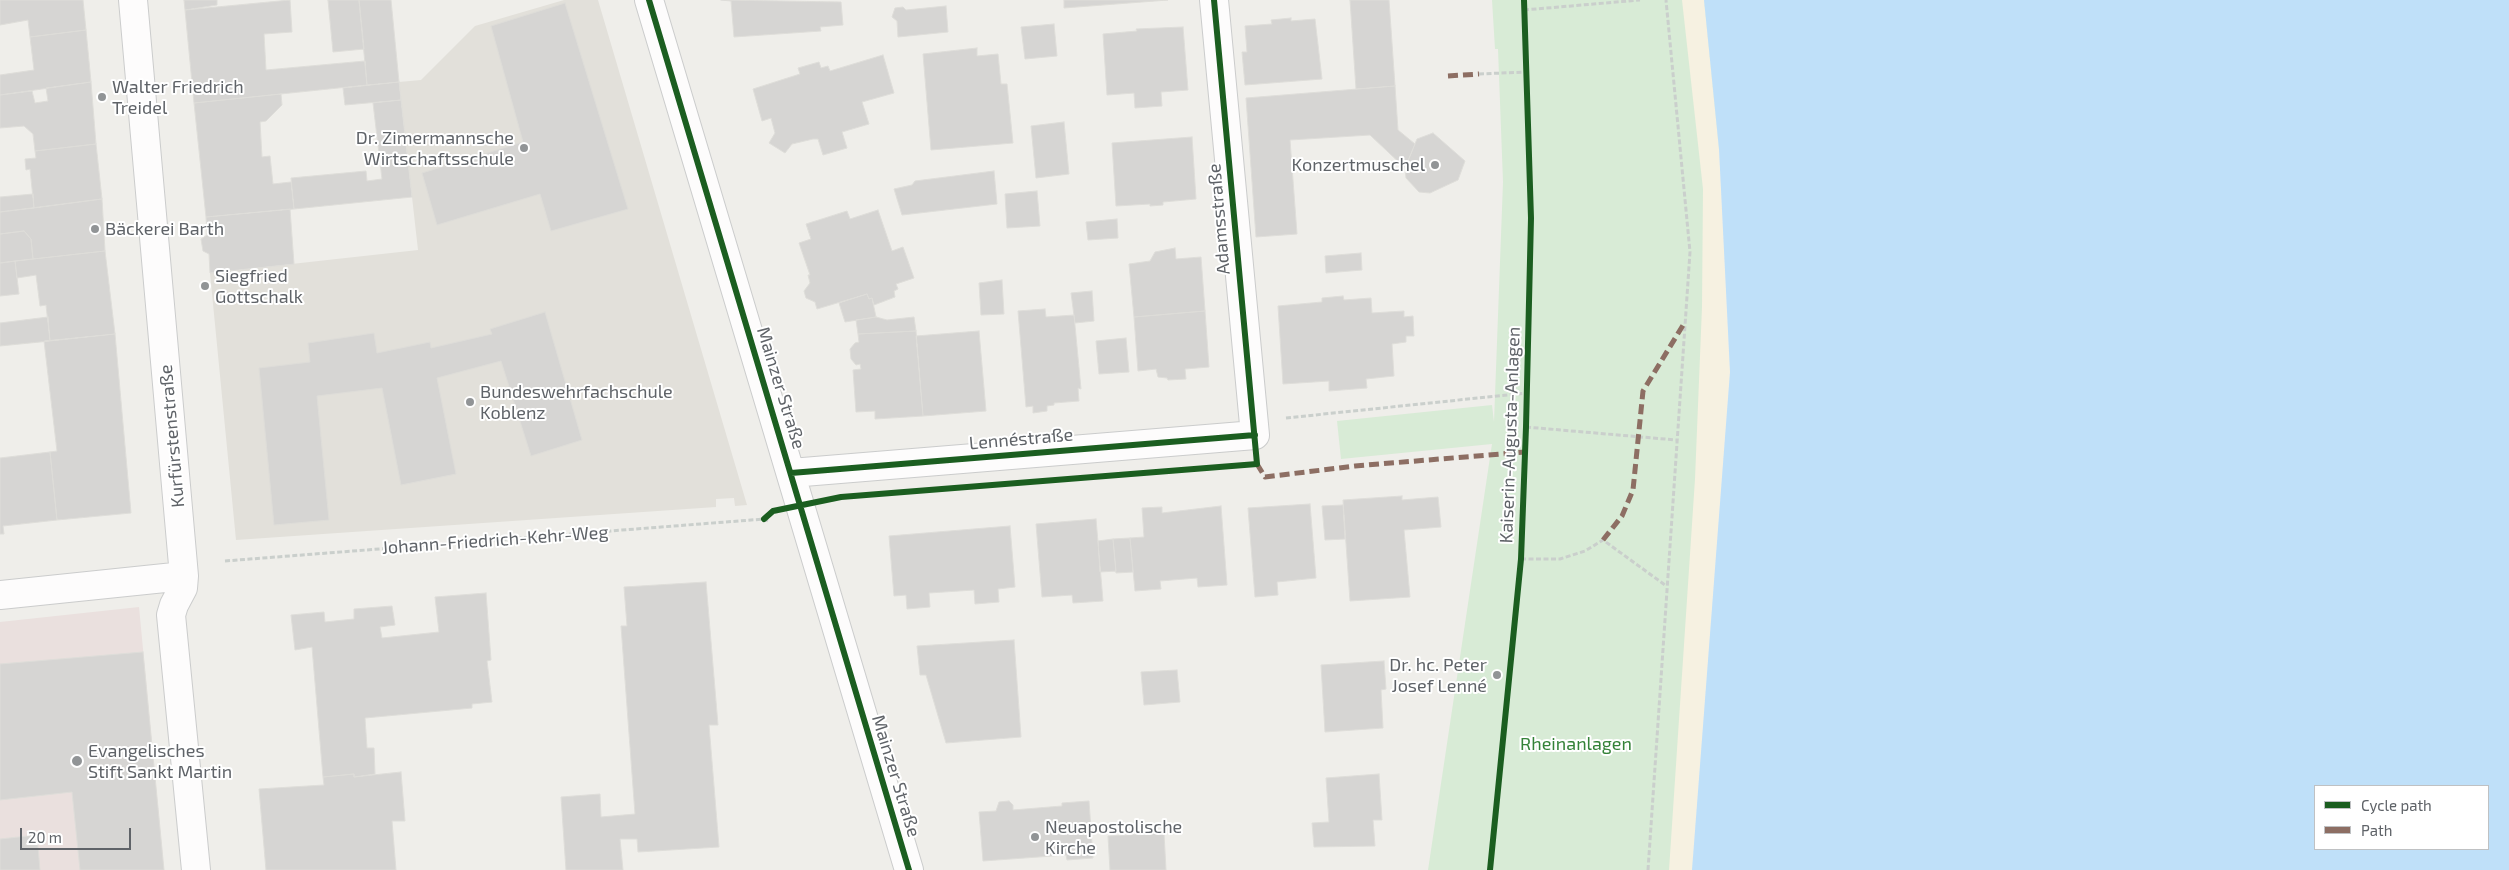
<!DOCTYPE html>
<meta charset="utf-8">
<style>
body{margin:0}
#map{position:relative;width:2509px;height:870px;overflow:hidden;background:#efeeea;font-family:"Exo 2",sans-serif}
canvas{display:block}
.legend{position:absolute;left:2314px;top:785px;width:175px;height:65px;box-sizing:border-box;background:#fff;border:1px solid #bfc1c3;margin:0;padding:6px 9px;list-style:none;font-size:15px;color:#5f6368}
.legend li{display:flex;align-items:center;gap:10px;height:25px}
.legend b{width:25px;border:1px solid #bfc1c3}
.scale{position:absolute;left:20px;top:828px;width:111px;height:22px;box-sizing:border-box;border:2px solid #5f6368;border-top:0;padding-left:6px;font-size:15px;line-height:18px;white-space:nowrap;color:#5f6368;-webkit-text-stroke:4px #fff;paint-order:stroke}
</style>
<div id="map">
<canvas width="2509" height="870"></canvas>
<ul class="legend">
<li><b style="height:6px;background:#1b5e20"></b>Cycle path</li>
<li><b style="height:6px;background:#8d6e63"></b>Path</li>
</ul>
<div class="scale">20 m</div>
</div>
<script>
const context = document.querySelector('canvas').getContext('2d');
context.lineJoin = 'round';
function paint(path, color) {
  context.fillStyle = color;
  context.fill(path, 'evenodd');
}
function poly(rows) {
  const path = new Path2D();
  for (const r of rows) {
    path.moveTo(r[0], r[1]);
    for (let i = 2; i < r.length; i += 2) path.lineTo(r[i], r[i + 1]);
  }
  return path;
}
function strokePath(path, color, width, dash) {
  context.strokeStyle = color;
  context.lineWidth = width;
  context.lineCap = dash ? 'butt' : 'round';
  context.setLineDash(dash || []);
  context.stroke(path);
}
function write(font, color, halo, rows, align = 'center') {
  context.font = font + ' "Exo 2",sans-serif';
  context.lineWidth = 4;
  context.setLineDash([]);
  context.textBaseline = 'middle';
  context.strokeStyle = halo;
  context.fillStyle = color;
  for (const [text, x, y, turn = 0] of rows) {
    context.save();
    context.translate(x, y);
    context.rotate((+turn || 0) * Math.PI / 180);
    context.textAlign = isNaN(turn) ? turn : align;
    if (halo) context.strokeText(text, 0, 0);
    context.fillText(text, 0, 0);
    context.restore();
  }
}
paint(poly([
 [564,0,598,0,747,505,735,506,734,498,716,499,716,507,236,540,210,273,418,250,399,82,421,80,475,26]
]), '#e2e0da');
paint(poly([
 [139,607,164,870,0,870,0,622]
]), '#eae0de');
paint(poly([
 [1492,0,1704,0,1719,149,1692,870,1428,870,1492,444,1341,459,1337,421,1492,405,1494,422,1503,182,1498,49,1495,49]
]), '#d8ebd6');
paint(poly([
 [1682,0,1704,0,1719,149,1730,372,1692,870,1669,870,1695,479,1702,307,1703,189]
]), '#f6f1e1');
paint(poly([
 [1704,0,2509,0,2509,870,1692,870,1730,372,1719,149],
 [2315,786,2488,786,2488,849,2315,849]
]), '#bfe0f9');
const building = poly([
 [0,0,83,0,86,30,30,37,28,20,0,25,0,0],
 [184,0,217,0,217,5,185,10,184,0],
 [290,0,292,32,264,34,266,70,365,61,367,85,194,103,185,10,290,0],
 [328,0,359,0,364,49,333,52,328,0],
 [359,0,391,0,399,82,367,85,359,0],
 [721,0,841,2,843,25,820,27,821,31,734,37,731,1,721,0],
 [1064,0,1168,0,1064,8,1064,0],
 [1350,0,1389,0,1395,86,1356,89,1350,0],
 [565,3,628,209,551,231,540,194,437,225,422,173,523,142,491,26,565,3],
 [946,6,948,32,898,37,897,21,892,17,895,8,903,7,906,10,946,6],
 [1291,18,1291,21,1315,19,1322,79,1245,85,1242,52,1247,52,1245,26,1272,24,1271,20,1291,18],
 [1054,24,1057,56,1025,59,1021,27,1054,24],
 [1183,27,1188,90,1161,92,1162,106,1135,108,1134,93,1107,95,1103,34,1137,31,1136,29,1183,27],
 [86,30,91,82,0,95,0,75,34,70,30,37,86,30],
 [977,48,977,56,998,54,1001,84,1007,84,1013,143,931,150,923,54,977,48],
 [883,55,894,93,862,102,869,124,842,132,847,148,823,155,818,139,813,139,792,144,785,153,769,143,775,133,771,118,762,121,753,89,800,74,798,68,819,62,821,68,828,66,830,71,883,55],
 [91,82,96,144,35,151,33,134,24,126,0,128,0,95,32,91,35,103,48,101,46,88,91,82],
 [399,82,401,100,345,105,343,88,399,82],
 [1395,86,1398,130,1415,144,1405,168,1370,135,1290,140,1297,234,1256,237,1246,98,1395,86],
 [281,94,282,105,266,121,260,122,262,157,270,156,273,184,291,182,294,209,206,217,194,103,281,94],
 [401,100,412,197,294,209,291,178,366,171,367,181,382,179,373,103,401,100],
 [1064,122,1069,174,1036,178,1031,126,1064,122],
 [1433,133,1465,161,1458,180,1430,193,1419,192,1406,178,1405,168,1417,139,1433,133],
 [1192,137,1196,199,1163,202,1163,205,1150,206,1150,204,1116,206,1112,143,1192,137],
 [96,144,102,199,34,208,30,169,26,170,25,159,36,158,35,151,96,144],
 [994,171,997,204,902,215,894,189,912,185,915,181,994,171],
 [1037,191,1040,226,1007,228,1005,194,1037,191],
 [33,194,34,208,0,212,0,197,33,194],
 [102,199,105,251,33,259,31,239,24,231,0,234,0,212,102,199],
 [290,209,294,264,210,273,209,254,203,251,201,239,207,235,206,217,290,209],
 [878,210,892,251,903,247,914,278,896,284,898,289,894,291,895,297,874,305,872,298,869,299,867,294,817,309,815,302,806,298,804,291,810,283,808,275,810,275,799,243,811,239,806,224,847,211,850,219,878,210],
 [1117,219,1118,238,1088,240,1086,222,1117,219],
 [24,231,31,239,33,259,0,263,0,234,24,231],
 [1175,248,1176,259,1201,257,1205,311,1134,317,1129,264,1150,261,1155,252,1175,248],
 [105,251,115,334,50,341,46,305,40,306,36,275,17,278,15,261,105,251],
 [1361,253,1362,270,1326,273,1325,256,1361,253],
 [15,261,19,294,0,296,0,263,15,261],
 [1002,280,1004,314,981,315,979,283,1002,280],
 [1092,291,1094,321,1075,323,1071,293,1092,291],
 [867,294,869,299,872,298,876,317,845,322,839,303,867,294],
 [1343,296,1344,300,1371,298,1372,313,1404,311,1404,317,1413,316,1414,336,1406,336,1406,342,1392,344,1394,376,1366,379,1367,388,1329,391,1329,381,1283,384,1278,306,1322,302,1322,298,1343,296],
 [1045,309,1046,317,1074,315,1081,389,1078,388,1079,401,1054,403,1054,405,1047,406,1047,411,1033,413,1033,406,1026,407,1018,311,1045,309],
 [1205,311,1209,367,1185,369,1186,379,1168,380,1167,378,1158,377,1156,369,1138,371,1134,317,1205,311],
 [545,312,582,440,531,456,501,361,437,378,456,474,401,485,382,388,317,396,329,520,274,525,259,368,310,362,308,343,374,333,377,353,430,342,431,348,492,334,490,329,545,312],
 [48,317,50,341,0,346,0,323,48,317],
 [876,317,887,320,914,317,916,331,858,334,856,320,876,317],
 [916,331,923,416,875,419,875,411,856,412,853,370,861,369,860,364,856,365,851,359,850,349,855,343,859,342,858,334,916,331],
 [979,331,986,411,923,416,916,336,979,331],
 [115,334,131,513,57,520,50,452,57,451,44,341,115,334],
 [1126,338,1129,372,1099,374,1096,341,1126,338],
 [50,452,57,520,3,526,4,534,0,534,0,458,50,452],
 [1402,496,1402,500,1438,497,1441,527,1404,530,1410,597,1350,601,1343,500,1402,496],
 [1310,504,1316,578,1277,582,1278,595,1255,597,1248,508,1310,504],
 [1343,505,1345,539,1325,540,1322,506,1343,505],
 [1221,506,1227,585,1198,587,1197,578,1160,581,1161,589,1135,591,1130,538,1144,537,1142,508,1162,507,1162,513,1221,506],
 [1096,519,1103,601,1073,603,1072,595,1042,597,1036,524,1096,519],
 [1010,526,1015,587,998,589,999,602,975,604,974,590,929,593,930,607,907,609,906,595,894,596,889,536,1010,526],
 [1130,538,1133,572,1116,573,1113,539,1130,538],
 [1113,539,1116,571,1100,572,1098,541,1113,539],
 [706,582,718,725,709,725,719,847,638,852,637,839,620,839,623,870,566,870,561,797,600,794,601,817,635,814,621,626,627,626,624,587,706,582],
 [486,593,491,660,487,661,492,702,472,704,472,708,365,718,367,748,374,748,375,774,354,777,354,774,323,777,312,647,295,650,291,615,324,612,325,622,354,619,354,609,392,606,395,625,380,627,382,638,439,632,435,597,486,593],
 [1014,640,1021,737,946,743,926,675,920,675,917,646,1014,640],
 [143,652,164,870,80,870,72,792,0,800,0,664,143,652],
 [1384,661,1386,689,1381,690,1383,728,1325,732,1321,665,1384,661],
 [1177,670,1180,702,1144,705,1141,672,1177,670],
 [401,772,405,821,392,821,396,870,266,870,259,789,324,785,323,777,354,774,354,777,401,772],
 [1379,774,1382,820,1373,820,1375,846,1314,847,1312,823,1329,822,1326,778,1379,774],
 [1009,801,1013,805,1013,810,1062,806,1062,803,1089,801,1093,858,1067,860,1066,855,983,861,979,812,996,811,999,802,1009,801],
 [1164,833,1166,870,1110,870,1108,836,1164,833],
 [37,835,40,870,0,870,0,839,37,835]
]);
paint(building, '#d6d5d3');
strokePath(building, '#deddd9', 1);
const minor = poly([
 [133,0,184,576,183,588,174,605,171,615,196,870],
 [649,0,909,870],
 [791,473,1255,435,1214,0],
 [0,595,184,576]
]);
strokePath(minor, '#cbcccc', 30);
strokePath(poly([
 [1524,10,1640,0],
 [1479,74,1526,72],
 [1286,418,1526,393],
 [1526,427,1676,440],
 [1521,559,1560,559,1585,551,1603,540,1665,585],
 [225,561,764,519,770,522],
 [1490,870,1521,559,1526,427,1531,218,1524,0],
 [1648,870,1690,252,1666,0]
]), '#cacfcc', 3, [5, 2.5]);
strokePath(minor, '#fdfcfc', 28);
strokePath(poly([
 [1448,76,1479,74],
 [1257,464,1265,477,1355,466,1525,452],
 [1603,540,1622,516,1633,490,1643,391,1685,322]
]), '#8d6e63', 5, [10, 5]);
strokePath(poly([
 [649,0,909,870],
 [791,473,1255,435],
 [764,519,773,511,841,497,1257,464,1214,0],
 [1490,870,1521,559,1526,427,1531,218,1524,0]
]), '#1b5e20', 6);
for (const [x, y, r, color] of [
 [102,97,5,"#919496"],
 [524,148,5,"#919496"],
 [1435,165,5,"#919496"],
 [95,229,5,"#919496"],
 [205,286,5,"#919496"],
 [470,402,5,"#919496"],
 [1497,675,5,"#919496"],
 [77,761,6,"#919496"],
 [1035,837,5,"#919496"]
]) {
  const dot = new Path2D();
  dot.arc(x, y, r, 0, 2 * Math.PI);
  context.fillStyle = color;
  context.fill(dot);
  strokePath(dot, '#fff', 2);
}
write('18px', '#5f6368', '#fff', [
 ["Walter Friedrich",112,87],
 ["Treidel",112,108],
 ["Dr. Zimermannsche",514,138,"right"],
 ["Wirtschaftsschule",514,159,"right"],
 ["Konzertmuschel",1425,165,"right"],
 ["Bäckerei Barth",105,229],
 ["Siegfried",215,276],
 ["Gottschalk",215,297],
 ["Bundeswehrfachschule",480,392],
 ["Koblenz",480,413],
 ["Dr. hc. Peter",1487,665,"right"],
 ["Josef Lenné",1487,686,"right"],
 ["Evangelisches",88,751],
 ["Stift Sankt Martin",88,772],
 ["Neuapostolische",1045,827],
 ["Kirche",1045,848]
], 'left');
write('18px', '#5f6368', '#fff', [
 ["Adamsstraße",1219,219,-95],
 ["Mainzer Straße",781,388,73],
 ["Kaiserin-Augusta-Anlagen",1510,435,-88],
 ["Kurfürstenstraße",172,436,-95],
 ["Lennéstraße",1021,439,-5],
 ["Johann-Friedrich-Kehr-Weg",495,540,-4],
 ["Mainzer Straße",896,776,73]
]);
write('18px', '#348238', '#fff', [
 ["Rheinanlagen",1576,744]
]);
</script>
